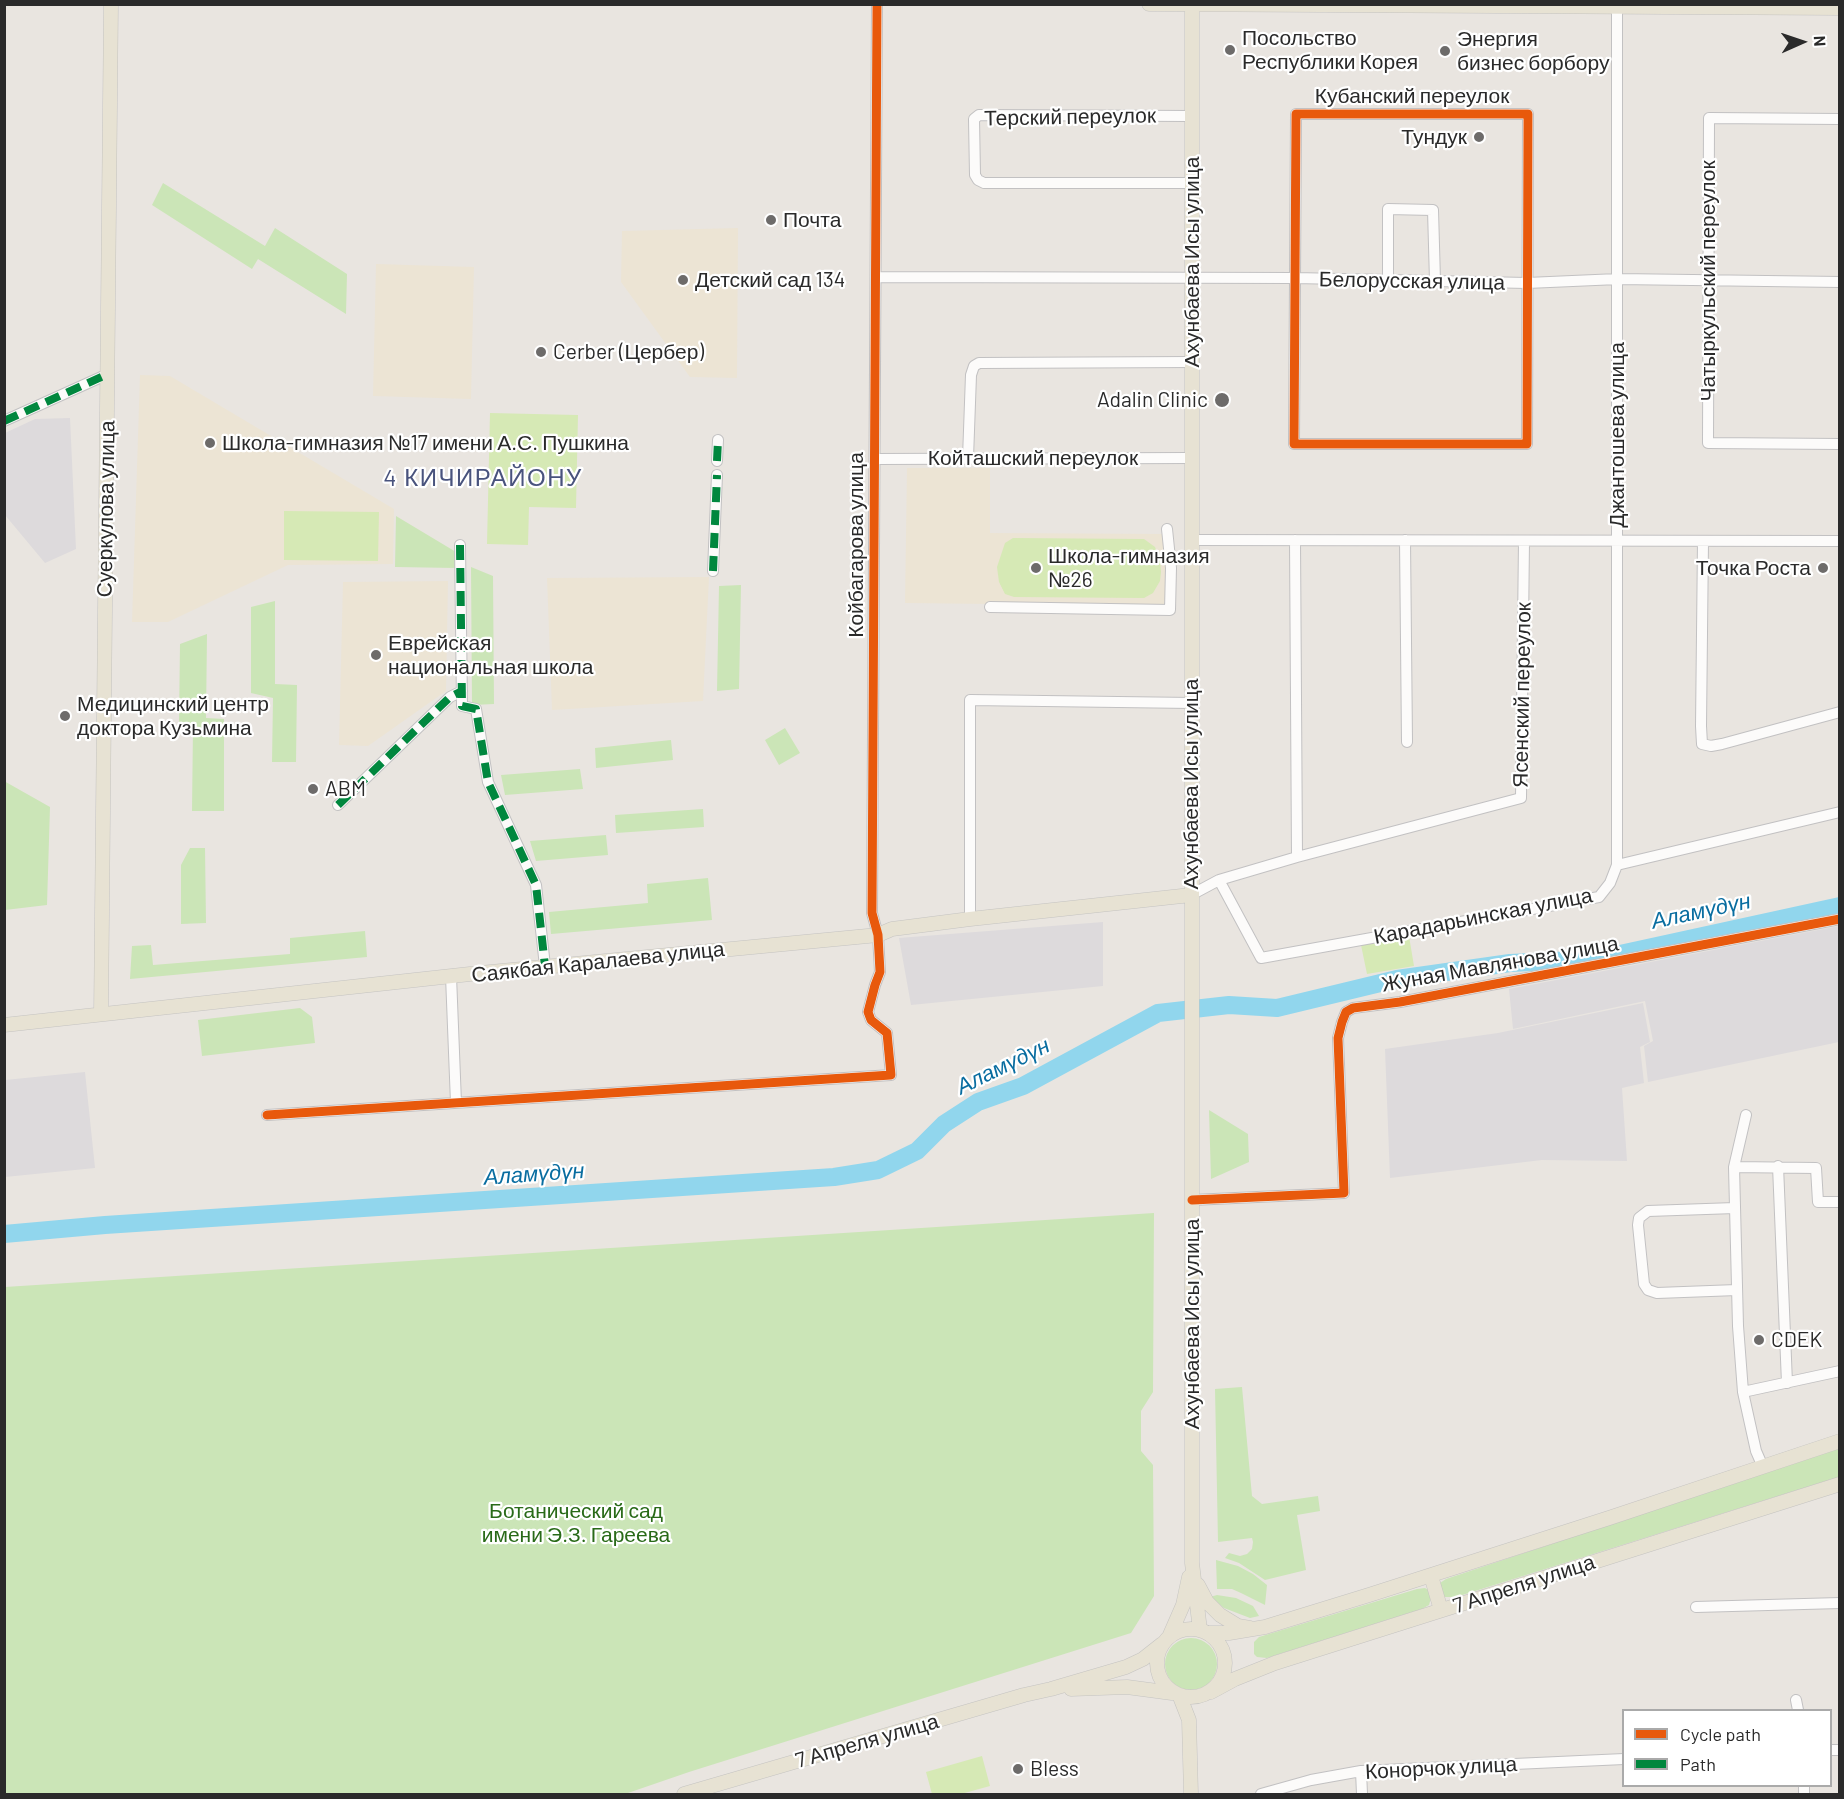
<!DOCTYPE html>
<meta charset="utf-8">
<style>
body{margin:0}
#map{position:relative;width:1844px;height:1799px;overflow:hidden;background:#e9e5e0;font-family:Barlow,sans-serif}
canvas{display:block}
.frame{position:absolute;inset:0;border:6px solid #2a2a2a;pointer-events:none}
.legend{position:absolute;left:1622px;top:1709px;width:210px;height:78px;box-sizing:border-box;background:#fff;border:2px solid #aaa;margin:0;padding:8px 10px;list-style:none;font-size:18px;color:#2a2a2a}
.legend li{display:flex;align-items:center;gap:12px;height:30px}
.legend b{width:30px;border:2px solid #aaa}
.north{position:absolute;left:1772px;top:12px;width:60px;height:60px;-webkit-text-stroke:4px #fff;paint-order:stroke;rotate:87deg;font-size:16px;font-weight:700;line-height:24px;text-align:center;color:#2a2a2a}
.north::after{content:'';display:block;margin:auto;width:21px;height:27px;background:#2a2a2a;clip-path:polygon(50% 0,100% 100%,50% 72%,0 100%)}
</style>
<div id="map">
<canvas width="1844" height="1799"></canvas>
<div class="frame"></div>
<ul class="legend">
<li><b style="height:8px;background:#e8590c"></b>Cycle path</li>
<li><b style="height:8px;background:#00873e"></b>Path</li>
</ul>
<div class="north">N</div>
</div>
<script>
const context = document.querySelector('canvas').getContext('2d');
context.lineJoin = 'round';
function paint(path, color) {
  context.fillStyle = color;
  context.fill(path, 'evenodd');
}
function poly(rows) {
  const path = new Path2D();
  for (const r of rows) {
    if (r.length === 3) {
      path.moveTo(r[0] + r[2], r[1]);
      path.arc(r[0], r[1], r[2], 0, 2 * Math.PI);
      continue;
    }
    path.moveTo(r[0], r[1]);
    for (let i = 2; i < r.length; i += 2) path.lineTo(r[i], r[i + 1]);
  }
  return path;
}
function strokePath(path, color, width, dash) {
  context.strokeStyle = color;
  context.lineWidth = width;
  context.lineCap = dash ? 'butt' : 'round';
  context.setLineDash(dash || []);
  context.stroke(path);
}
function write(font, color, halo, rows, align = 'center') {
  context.font = font + ' Barlow,sans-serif';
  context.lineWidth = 4.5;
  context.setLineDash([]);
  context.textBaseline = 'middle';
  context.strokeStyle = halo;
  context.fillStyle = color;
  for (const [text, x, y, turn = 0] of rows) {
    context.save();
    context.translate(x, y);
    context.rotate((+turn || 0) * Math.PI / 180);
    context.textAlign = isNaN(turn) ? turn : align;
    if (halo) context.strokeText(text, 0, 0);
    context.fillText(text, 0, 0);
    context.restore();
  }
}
paint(poly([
 [70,418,76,549,45,563,5,515,5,433,35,419],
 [1103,922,1103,986,911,1005,899,938],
 [1839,926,1839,1042,1648,1082,1644,1046,1653,1041,1645,1001,1513,1029,1509,989],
 [1643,1003,1650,1042,1640,1047,1644,1083,1622,1088,1627,1161,1542,1160,1390,1178,1385,1049,1498,1033],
 [85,1072,95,1168,5,1177,5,1080]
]), '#dddadc');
paint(poly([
 [738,228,737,378,690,377,621,282,622,231],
 [376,264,474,267,471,399,373,396],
 [140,375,170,376,394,509,393,564,288,565,168,622,132,622],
 [907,468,990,468,990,533,1167,534,1166,606,905,603],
 [709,577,703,701,552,710,547,578],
 [448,581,446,691,368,746,339,745,343,582]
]), '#ece4d4');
paint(poly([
 [163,183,265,246,275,228,347,274,346,314,258,259,252,269,152,205],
 [396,516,456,552,456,568,395,567],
 [471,567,493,576,494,704,472,705],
 [741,585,739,689,717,691,719,586],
 [275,601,275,684,297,685,296,762,272,762,273,698,251,693,251,607],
 [207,634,206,718,224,719,224,811,192,811,193,726,179,724,180,644],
 [785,728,800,753,779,765,765,740],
 [671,740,673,760,596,768,595,748],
 [580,769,583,789,505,795,501,775],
 [4,781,50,807,47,905,5,910],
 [703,809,704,827,616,833,615,815],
 [606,835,608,855,536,861,530,841],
 [190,848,205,848,206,923,181,924,181,865],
 [708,878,712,920,551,934,549,912,648,903,647,884],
 [365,931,367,957,130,979,132,946,151,945,153,965,290,954,290,938],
 [300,1008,312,1017,315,1043,202,1056,198,1020],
 [1209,1110,1248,1134,1249,1162,1211,1179],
 [1154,1213,1153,1392,1141,1411,1141,1451,1153,1465,1154,1596,1131,1633,689,1772,625,1794,5,1794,5,1287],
 [1242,1387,1252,1496,1262,1504,1318,1496,1320,1511,1297,1515,1306,1570,1265,1580,1239,1563,1225,1558,1229,1553,1240,1556,1247,1554,1252,1549,1253,1542,1252,1538,1218,1542,1215,1389],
 [1839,1448,1839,1477,1456,1597,1444,1597,1441,1591,1440,1583,1446,1579],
 [1216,1560,1238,1566,1253,1574,1267,1585,1265,1605,1241,1593,1232,1589,1217,1589],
 [1425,1588,1430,1591,1431,1598,1429,1605,1422,1609,1267,1658,1257,1657,1254,1654,1254,1642,1259,1637,1417,1589],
 [1217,1595,1236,1598,1253,1606,1259,1616,1250,1618,1224,1608,1210,1597],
 [1191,1664,26]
]), '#cbe5b7');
paint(poly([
 [490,413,578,415,576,508,529,507,528,545,487,544],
 [284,511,379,512,378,561,284,560],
 [1013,538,1144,539,1155,547,1160,560,1161,572,1160,581,1153,593,1144,598,1014,597,1005,594,999,582,997,567,1005,543],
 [1409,936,1414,966,1367,974,1361,945],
 [982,1756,990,1786,961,1794,932,1794,926,1772]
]), '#d6e9b5');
strokePath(poly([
 [4,1234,105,1225,834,1177,878,1170,917,1151,944,1124,978,1102,1023,1086,1158,1013,1229,1005,1277,1008,1397,979,1510,963,1597,959,1840,906]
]), '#91d6ed', 18);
const minor = poly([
 [1296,114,1528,114,1527,444,1294,444,1296,114],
 [1191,116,979,115,974,119,975,175,978,180,984,183,1192,183],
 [1840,119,1709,118,1708,443,1840,444],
 [876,277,1295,278,1527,283,1618,279,1840,282],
 [1388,280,1388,209,1433,210,1435,281],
 [4,421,108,374],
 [968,458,971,375,974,366,979,363,1192,362],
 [875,459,1192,458],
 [717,461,718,440],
 [1192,540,1840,541],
 [1295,540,1297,857],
 [1405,540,1407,742],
 [1703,541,1701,726,1702,744,1711,746,1722,744,1840,712],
 [460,545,462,706,476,709,488,782,536,885,545,966],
 [713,571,717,475],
 [990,607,1170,610,1171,568,1167,529],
 [338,805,450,697,462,691],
 [1617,865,1617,4],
 [1219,880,1297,857,1521,798,1524,541],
 [1191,895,1219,880,1261,958,1599,897,1610,883,1617,865,1840,812],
 [970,919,970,700,1192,703],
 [451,976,456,1103],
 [267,1115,891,1075,887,1033,871,1020,868,1012,875,985,880,972,878,935,872,913,877,4],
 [1746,1115,1734,1167,1738,1326,1743,1392,1756,1451,1763,1467],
 [1778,1166,1787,1383],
 [1734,1167,1816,1168,1818,1202,1840,1202],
 [1192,1200,1344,1193,1338,1038,1342,1022,1346,1012,1353,1008,1400,1002,1840,919],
 [1735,1208,1648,1211,1639,1218,1638,1225,1644,1284,1648,1290,1657,1293,1737,1290],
 [1743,1392,1840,1371],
 [1696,1607,1840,1603],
 [1796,1700,1798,1710],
 [1830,1750,1840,1750],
 [1361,1771,1362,1794],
 [1804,1786,1804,1794],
 [1261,1794,1311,1780,1361,1771,1624,1759]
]);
const major = poly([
 [1149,4,1840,8],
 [1192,4,1192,1563,1200,1630],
 [101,1014,111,4],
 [4,1025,470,974,878,935,892,929,970,919,1191,895],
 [1431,1576,1441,1610],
 [1198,1585,1207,1602,1220,1615,1238,1626,1250,1628],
 [1191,1663,34],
 [1208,1633,1229,1633,1265,1627,1369,1595,1609,1518,1840,1441],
 [1169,1637,1183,1605,1189,1577],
 [1071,1689,1127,1687,1172,1693],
 [1211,1692,1235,1679,1275,1663,1840,1484],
 [1180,1697,1189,1720,1191,1794],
 [684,1794,1024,1695,1051,1689,1126,1667,1143,1659,1162,1644]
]);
strokePath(minor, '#c2c1c2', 12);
strokePath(major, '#c4c3c1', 15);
strokePath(minor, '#fcfbfa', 10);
strokePath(major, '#e7e2d3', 14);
strokePath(poly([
 [4,421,108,374],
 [717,461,718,440],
 [460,545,462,706,476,709,488,782,536,885,545,966],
 [713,571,717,475],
 [338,805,450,697,462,691]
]), '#00873e', 8, [15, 8]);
strokePath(poly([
 [1296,114,1528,114,1527,444,1294,444,1296,114],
 [267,1115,891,1075,887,1033,871,1020,868,1012,875,985,880,972,878,935,872,913,877,4],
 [1192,1200,1344,1193,1338,1038,1342,1022,1346,1012,1353,1008,1400,1002,1840,919]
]), '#e8590c', 9);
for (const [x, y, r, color] of [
 [1230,50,6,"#6d6b6a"],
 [1445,51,6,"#6d6b6a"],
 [1479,137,6,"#6d6b6a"],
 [771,220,6,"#6d6b6a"],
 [683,280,6,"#6d6b6a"],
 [541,352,6,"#6d6b6a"],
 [1222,400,8,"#6d6b6a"],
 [210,443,6,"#6d6b6a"],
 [1036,568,6,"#6d6b6a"],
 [1823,568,6,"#6d6b6a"],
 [376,655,6,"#6d6b6a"],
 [65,716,6,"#6d6b6a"],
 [313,789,6,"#6d6b6a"],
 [1759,1340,6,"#6d6b6a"],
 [1018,1769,6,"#6d6b6a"]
]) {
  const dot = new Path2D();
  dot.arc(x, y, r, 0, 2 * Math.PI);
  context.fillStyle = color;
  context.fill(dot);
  strokePath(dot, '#fff', 2);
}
write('21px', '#2a2a2a', '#fff', [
 ["Посольство",1242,38],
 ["Республики Корея",1242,62],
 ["Энергия",1457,39],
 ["бизнес борбору",1457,63],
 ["Тундук",1467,137,"right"],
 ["Почта",783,220],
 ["Детский сад 134",695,280],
 ["Cerber (Цербер)",553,352],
 ["Adalin Clinic",1208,400,"right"],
 ["Школа-гимназия №17 имени А.С. Пушкина",222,443],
 ["Школа-гимназия",1048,556],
 ["№26",1048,580],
 ["Точка Роста",1811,568,"right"],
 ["Еврейская",388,643],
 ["национальная школа",388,667],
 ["Медицинский центр",77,704],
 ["доктора Кузьмина",77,728],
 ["ABM",325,789],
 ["CDEK",1771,1340],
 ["Bless",1030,1769]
], 'left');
write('21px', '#2a2a2a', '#fff', [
 ["Кубанский переулок",1412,96],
 ["Терский переулок",1070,117,-1],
 ["Ахунбаева Исы улица",1192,262,-90],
 ["Белорусская улица",1412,281,1],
 ["Чатыркульский переулок",1708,281,-90],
 ["Джантошева улица",1617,435,-90],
 ["Койташский переулок",1033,458],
 ["Суеркулова улица",106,509,-89],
 ["Койбагарова улица",856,545,-90],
 ["Ясенский переулок",1522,695,-89],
 ["Ахунбаева Исы улица",1191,784,-90],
 ["Карадарьинская улица",1483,916,-11],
 ["Саякбая Каралаева улица",598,962,-6],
 ["Жуная Мавлянова улица",1500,964,-10],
 ["Ахунбаева Исы улица",1192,1324,-90],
 ["7 Апреля улица",1524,1584,-18],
 ["7 Апреля улица",867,1741,-16],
 ["Конорчок улица",1441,1768,-3]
]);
write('21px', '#296a18', '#fff', [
 ["Ботанический сад",576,1511],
 ["имени Э.З. Гареева",576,1535]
]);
write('italic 22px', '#096da0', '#fff', [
 ["Аламүдүн",1701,911,-12],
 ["Аламүдүн",1003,1066,-26],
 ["Аламүдүн",534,1174,-4]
]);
context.letterSpacing = '1.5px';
write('24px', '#49537d', '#fff', [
 ["4 КИЧИРАЙОНУ",483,478]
]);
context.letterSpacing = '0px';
</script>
